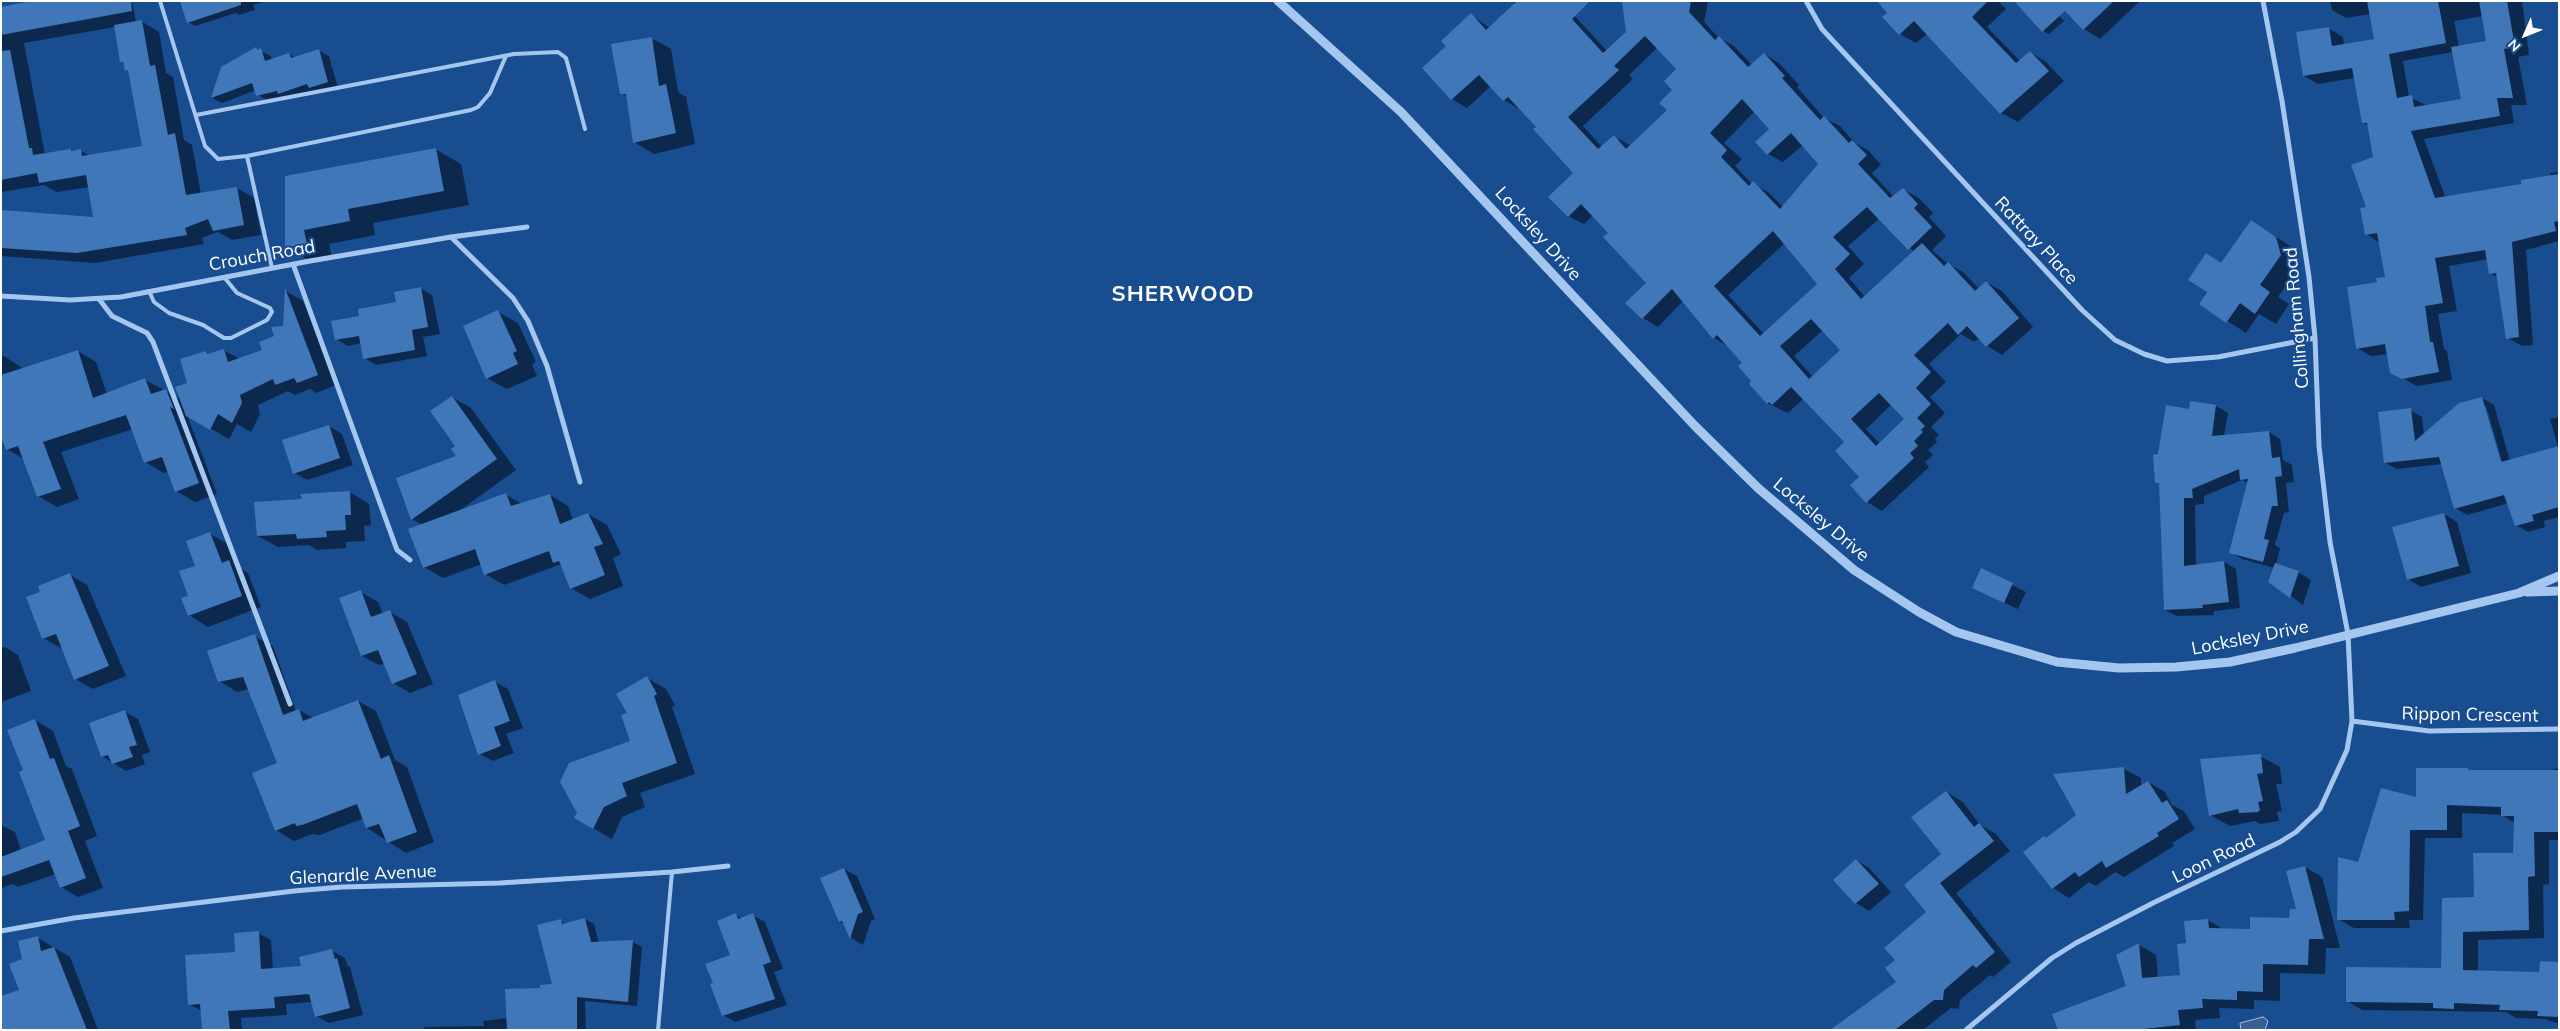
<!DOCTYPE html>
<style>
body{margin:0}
#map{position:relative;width:2560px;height:1031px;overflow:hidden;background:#184d90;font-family:Mulish,sans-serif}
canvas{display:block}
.frame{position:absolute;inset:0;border:2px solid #fff;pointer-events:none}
.north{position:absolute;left:2500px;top:10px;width:50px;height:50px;-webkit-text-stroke:4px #184d90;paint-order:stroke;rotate:226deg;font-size:14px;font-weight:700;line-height:20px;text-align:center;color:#fff}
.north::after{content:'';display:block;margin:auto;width:18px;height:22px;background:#fff;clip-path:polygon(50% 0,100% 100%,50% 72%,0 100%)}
</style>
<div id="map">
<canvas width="2560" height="1031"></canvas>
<div class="frame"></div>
<div class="north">N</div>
</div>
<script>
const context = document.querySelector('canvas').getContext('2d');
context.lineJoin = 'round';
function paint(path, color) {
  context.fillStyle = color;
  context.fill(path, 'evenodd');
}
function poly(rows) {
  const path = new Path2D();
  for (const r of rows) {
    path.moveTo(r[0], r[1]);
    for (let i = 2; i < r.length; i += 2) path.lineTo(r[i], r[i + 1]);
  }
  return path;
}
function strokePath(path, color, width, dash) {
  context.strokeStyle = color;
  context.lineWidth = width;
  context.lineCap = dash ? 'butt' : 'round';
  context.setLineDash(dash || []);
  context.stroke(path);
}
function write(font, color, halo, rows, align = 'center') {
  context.font = font + ' Mulish,sans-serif';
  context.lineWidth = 4;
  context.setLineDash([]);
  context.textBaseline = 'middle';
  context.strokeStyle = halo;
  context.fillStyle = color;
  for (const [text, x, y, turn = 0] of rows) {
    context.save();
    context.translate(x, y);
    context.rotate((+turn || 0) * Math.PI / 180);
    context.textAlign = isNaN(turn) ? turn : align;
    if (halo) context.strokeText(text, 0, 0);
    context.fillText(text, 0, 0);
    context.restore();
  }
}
const water = poly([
 [2263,1017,2268,1021,2265,1030,2241,1030,2240,1023,2263,1017]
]);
paint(water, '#3a6091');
strokePath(water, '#98c2f2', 1);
paint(poly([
 [39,1,132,1,136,22,141,21,159,32,166,73,173,77,184,140,192,145,201,194,237,188,254,198,261,235,232,240,218,232,202,238,204,244,95,263,1,256,1,212,94,218,89,187,57,192,44,185,1,192,1,8],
 [115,27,121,61,129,72,143,147,90,156,81,151,71,150,45,155,24,43],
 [187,1,266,1,253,5,255,10,239,15,236,13,195,26,188,22],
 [1512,1,1561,1,1607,51,1627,33,1640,1,1708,1,1704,22,1719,38,1734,46,1752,65,1764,54,1779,63,1799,85,1797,87,1824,118,1840,126,1855,143,1868,150,1881,165,1872,173,1894,197,1904,190,1919,198,1933,213,1929,217,1946,236,1932,250,1948,264,1963,272,1979,289,1986,282,2002,291,2033,327,2002,355,1987,346,1980,338,1974,342,1961,334,1929,364,1946,382,1930,397,1945,413,1931,427,1939,435,1935,439,1937,442,1928,450,1933,455,1925,462,1929,467,1882,511,1867,502,1861,477,1846,442,1804,398,1788,413,1767,403,1744,363,1729,347,1714,338,1683,301,1658,327,1643,318,1648,283,1610,233,1593,215,1584,224,1568,216,1575,173,1537,127,1519,109,1504,100,1491,86,1467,108,1452,99,1424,68,1447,46,1471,15,1490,28,1516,5],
 [1658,47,1678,69,1668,110,1631,146,1614,136,1602,147,1583,126,1633,79,1629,75],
 [1755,111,1771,129,1768,154,1783,162,1803,145,1820,163,1783,207,1768,192,1752,184,1735,166,1742,159,1724,143],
 [1880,218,1914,252,1865,297,1849,278,1864,264,1848,246],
 [1785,243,1818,284,1764,334,1728,295],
 [1823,330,1841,350,1813,377,1794,356],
 [1892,404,1906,419,1880,444,1866,429],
 [1878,1,1998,1,2006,9,1987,27,2020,61,2030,52,2046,62,2064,81,2018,122,2001,113,1927,34,1916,43,1900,34,1889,13],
 [2045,1,2064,21,2049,34,2043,31],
 [2058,1,2140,1,2100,39,2084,29],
 [2330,1,2522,1,2529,55,2518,57,2527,105,2511,105,2514,123,2424,139,2446,199,2523,186,2551,176,2550,173,2559,172,2559,241,2526,250,2533,345,2522,346,2508,338,2498,278,2490,273,2488,259,2449,266,2457,311,2438,314,2444,349,2447,351,2452,380,2417,386,2391,372,2388,354,2371,356,2357,348,2378,283,2386,278,2380,243,2366,234,2375,158,2369,126,2363,123,2355,78,2318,84,2304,76,2328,28,2343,37,2344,45,2376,40,2371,14,2346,18,2332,10],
 [2483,16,2488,42,2459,47,2454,21],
 [2453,52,2462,100,2426,105,2409,97,2403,61],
 [651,38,671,49,678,92,686,97,695,144,654,154,634,142,628,97,621,93],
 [256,49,271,56,272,60,289,54,296,58,319,51,329,56,338,88,320,93,315,91,289,99,284,97,268,101,258,95,256,90,222,103,212,98,222,67],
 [435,149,461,164,469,205,373,223,375,235,329,244,332,258,312,262,286,247,287,177],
 [2252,221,2296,250,2300,266,2278,297,2289,304,2276,324,2259,314,2246,333,2200,303,2222,264],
 [420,288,432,295,440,334,423,337,427,356,376,365,365,358,362,343,348,346,336,339],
 [286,291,303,301,336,385,316,393,310,389,295,395,288,391,258,405,260,414,251,432,237,424,229,439,187,415,217,494,195,502,176,491,169,471,164,473,145,462,133,429,61,452,79,499,57,507,38,496,24,459,7,449,1,433,1,357,4,356,24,369,78,351,96,362,107,394,145,380,181,399,206,352,209,354,223,350,240,359,264,351,285,327],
 [498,312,518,323,536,362,532,364,537,376,507,389,487,378],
 [452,397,471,408,516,470,459,511,506,495,522,504,550,495,568,506,573,520,588,514,607,525,621,554,613,558,623,586,590,599,571,588,562,567,559,565,504,585,485,574,482,564,443,578,424,567,422,525,412,519,397,479,458,457],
 [2482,398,2494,405,2510,461,2558,447,2550,419,2559,417,2559,517,2544,521,2545,527,2528,532,2516,525,2509,503,2467,515,2455,508,2442,464,2397,469,2385,463,2410,410,2422,417,2424,435],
 [2484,406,2486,406,2504,468,2501,469],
 [2191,402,2216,406,2228,413,2224,436,2269,432,2280,439,2283,460,2292,465,2294,482,2286,483,2289,512,2284,513,2275,545,2280,548,2276,565,2298,572,2311,580,2303,605,2270,581,2274,568,2242,559,2230,552,2248,483,2242,480,2204,496,2204,504,2195,505,2196,566,2224,562,2236,569,2240,608,2214,611,2214,615,2177,616,2165,610,2161,485,2156,482,2160,456,2190,410],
 [329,426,342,434,353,465,307,480,294,473],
 [350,492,369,504,371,525,364,526,365,541,346,542,346,548,317,550,309,545,278,547,258,536,303,500],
 [2444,514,2457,522,2471,573,2421,587,2408,579],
 [210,534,230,545,238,567,248,573,261,607,208,627,189,615,189,596,197,566],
 [1982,570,2026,592,2018,609,1987,595],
 [70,575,87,585,126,676,93,689,75,679,63,647,61,648,43,638,42,592],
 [361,592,378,602,383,614,390,612,407,622,433,684,410,693,393,683,385,663,379,665,362,656,341,599],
 [254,636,273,646,296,711,299,710,313,718,358,701,376,711,395,760,407,767,434,842,406,853,367,828,364,818,320,835,312,834,294,841,276,830,279,764,249,689,237,692,219,681],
 [5,647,18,655,31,691,1,702,1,648],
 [647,678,666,689,675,705,672,707,695,774,640,793,645,807,622,817,612,839,576,818,632,742,629,714],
 [495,682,508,689,523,728,506,734,514,753,493,761,480,754],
 [125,712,138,719,150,752,142,755,145,764,126,771,102,756],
 [35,720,53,731,66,766,72,769,97,836,85,841,103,888,78,897,61,887,56,874,18,887,12,884,1,888,1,825,15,832,21,850,46,841,25,771],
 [2260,756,2280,767,2282,784,2276,784,2282,811,2277,812,2279,821,2260,824,2255,821,2230,826,2210,815],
 [2559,768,2559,840,2549,840,2549,884,2543,885,2544,938,2478,940,2478,972,2540,974,2559,963,2559,1024,2545,1019,2516,1018,2506,1012,2362,1010,2347,1001,2443,969,2476,899,2515,854,2515,823,2502,815,2462,813,2462,838,2425,838,2423,920,2409,920,2410,928,2354,928,2338,919,2358,863,2417,799,2471,772,2547,771],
 [2124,769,2141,778,2141,787,2148,782,2165,792,2172,805,2184,811,2195,829,2172,843,2174,846,2124,877,2115,872,2096,886,2089,882,2069,898,2053,888,2047,839,2077,816,2055,775],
 [1946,792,1963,802,1980,825,1996,834,2010,851,1956,893,2011,962,1993,977,1990,975,1960,1000,1959,1009,1951,1008,1923,1030,1838,1030,1898,982,1896,960,1928,912,1942,855],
 [1856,860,1869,868,1891,892,1869,911,1856,903,1834,880],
 [2305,867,2322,877,2340,948,2326,948,2325,974,2280,973,2280,1001,2254,1000,2254,1009,2219,1008,2220,1018,2195,1020,2196,1030,2059,1030,2127,987,2118,956,2139,945,2156,955,2158,978,2182,976,2187,944,2208,920,2224,930,2251,930,2291,920,2297,910],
 [844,869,857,876,875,919,871,921,863,945,851,938,844,924,840,922],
 [736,915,743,919,752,915,765,922,783,969,774,972,787,1005,735,1022,723,1015,714,983,731,955],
 [585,919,594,924,599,943,633,942,642,947,637,1006,585,1001,586,1030,425,1030,424,1027,484,1026,483,1021,508,1018,541,989,554,985,560,921,566,924],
 [258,933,271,940,273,969,303,967,332,951,345,958,347,965,350,967,363,1015,329,1023,316,1016,312,1002,286,1004,287,1015,241,1018,242,1030,203,1030,202,1011,189,1004],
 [38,938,70,957,98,1030,1,1030,21,991,23,960]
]), '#0007');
paint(poly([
 [32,1,131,1,132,11,1,35,1,7],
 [180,1,241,1,241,5,187,23],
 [1517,1,1590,1,1572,19,1603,53,1626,32,1622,1,1691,1,1689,12,1715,40,1719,36,1748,67,1764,53,1785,76,1782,78,1820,120,1824,116,1849,143,1852,140,1867,155,1858,164,1890,198,1903,188,1918,204,1914,208,1932,227,1908,250,1867,207,1833,237,1850,254,1835,269,1861,299,1922,243,1944,266,1948,262,1975,291,1986,281,2019,318,1986,347,1967,326,1958,335,1948,323,1914,355,1931,372,1916,388,1931,404,1917,418,1925,426,1921,430,1923,432,1914,441,1918,446,1910,453,1914,458,1866,503,1850,485,1859,477,1835,451,1844,442,1791,387,1772,405,1769,402,1767,404,1749,384,1751,381,1738,366,1742,363,1717,335,1713,339,1672,289,1642,319,1625,303,1646,283,1603,237,1608,233,1581,204,1568,217,1548,197,1573,173,1533,129,1536,127,1508,97,1503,101,1479,75,1451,100,1422,68,1446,46,1441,41,1471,13,1486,30],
 [1645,36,1676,69,1664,81,1672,90,1659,103,1667,110,1626,149,1614,135,1598,149,1568,117,1619,70,1614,66],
 [1742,99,1769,129,1755,142,1767,155,1791,133,1818,164,1780,209,1753,181,1749,186,1721,157,1727,150,1710,133],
 [1773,231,1817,284,1760,336,1714,286],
 [1811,319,1840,350,1809,379,1780,346],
 [1879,393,1904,419,1876,446,1851,419],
 [1877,1,1988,1,1972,17,2016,63,2030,51,2049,71,2000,114,1914,21,1899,35,1882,17,1887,13],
 [2014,1,2114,1,2083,30,2065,11,2042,32],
 [2367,1,2438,1,2446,43,2389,54,2397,98,2412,95,2414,107,2461,99,2451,47,2486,41,2479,1,2507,1,2515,47,2504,49,2513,98,2497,98,2500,116,2411,131,2435,198,2521,184,2521,180,2559,174,2559,221,2554,222,2556,231,2512,242,2519,337,2506,339,2496,273,2489,274,2485,250,2435,258,2443,303,2425,306,2430,342,2433,342,2439,372,2402,379,2390,373,2385,344,2356,349,2347,287,2377,282,2376,278,2385,277,2377,233,2365,235,2360,208,2366,207,2351,165,2373,157,2367,123,2362,123,2352,68,2303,76,2296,32,2329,27,2332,46,2374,39],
 [142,20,150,66,155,65,168,135,175,133,186,195,237,187,244,225,213,231,208,219,185,228,187,235,77,253,1,248,1,210,93,217,86,175,39,183,37,173,1,180,1,51,10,50,29,148,32,148,33,155,71,149,71,151,81,149,82,156,142,146,128,70,125,71,123,62,120,62,114,25],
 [652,37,659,86,666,84,676,133,633,143,626,94,620,94,611,44],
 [256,47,257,50,261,48,265,61,289,53,291,58,319,49,328,82,309,88,307,84,278,94,277,91,256,96,252,83,211,98,221,67],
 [436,148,444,191,348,209,350,221,304,230,307,244,285,248,285,176],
 [2251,220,2276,237,2281,255,2260,285,2270,292,2255,314,2240,303,2226,323,2199,304,2207,292,2188,280,2206,253,2221,263],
 [421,287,428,327,412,330,415,350,363,359,359,336,335,340,331,321,359,316,358,309,396,302,394,292],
 [285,288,318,375,297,383,294,378,275,385,273,379,240,395,242,403,232,423,218,414,210,430,186,416,175,387,187,383,180,359,206,351,207,354,224,349,228,362,262,350,259,342,274,336,271,327,283,326],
 [498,310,517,351,513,353,518,364,486,379,463,326],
 [78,350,93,398,145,378,151,394,166,389,174,409,170,407,199,483,175,492,162,457,144,463,126,415,43,442,61,489,37,497,18,446,6,450,1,437,1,375],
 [452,396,497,459,411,520,396,478,456,456,451,449,455,446,430,411],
 [2482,397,2501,462,2559,446,2559,507,2532,515,2534,521,2515,526,2504,495,2454,509,2439,457,2384,463,2378,412,2411,408,2415,441,2459,403],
 [2190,401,2216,405,2212,436,2269,431,2272,458,2280,457,2282,476,2275,477,2278,506,2272,506,2264,539,2269,540,2263,562,2229,553,2248,479,2240,480,2239,469,2192,489,2193,498,2184,498,2184,566,2224,561,2229,602,2202,605,2203,608,2164,610,2159,483,2155,483,2153,455,2158,454,2166,405,2189,409],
 [329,425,340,458,293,474,282,440],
 [350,491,351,515,345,515,346,530,326,531,327,537,297,539,296,534,257,536,254,502,302,499,300,494],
 [506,493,511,506,550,494,560,524,588,513,603,544,594,547,605,575,570,589,559,561,553,563,549,551,484,575,475,549,423,568,408,529],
 [2444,513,2459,566,2407,580,2392,527],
 [210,532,222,563,229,560,242,596,188,616,181,598,188,596,179,571,195,566,186,541],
 [2275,563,2299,571,2290,598,2268,582],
 [1981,568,2013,583,2004,603,1972,588],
 [70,573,109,666,74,680,56,634,42,639,26,597,40,592,38,586],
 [361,590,371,617,390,610,417,674,392,684,378,650,361,656,339,598],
 [255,634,283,715,299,709,303,721,358,700,381,759,389,755,417,832,387,843,379,824,366,828,357,804,302,825,296,826,295,823,275,831,252,773,277,763,243,677,218,682,207,651],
 [647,676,657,694,654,696,677,763,622,783,627,796,604,807,593,829,574,818,577,813,560,782,569,763,630,741,621,715,627,713,616,694],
 [495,680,510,721,494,727,501,746,478,755,458,695],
 [125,710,137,745,129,747,133,757,112,764,108,755,101,757,89,723],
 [35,719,50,759,54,758,80,826,68,831,86,878,60,888,49,860,1,877,1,857,45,840,19,772,23,770,7,730],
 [2261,754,2263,773,2257,774,2263,801,2258,802,2260,810,2258,812,2239,813,2238,809,2209,816,2200,759],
 [2124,767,2126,794,2148,781,2162,803,2167,800,2179,819,2157,833,2159,836,2106,868,2102,861,2079,877,2075,872,2052,889,2023,852,2044,836,2046,838,2076,815,2053,774],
 [2416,768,2468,768,2468,770,2559,770,2559,832,2534,832,2535,876,2528,877,2529,930,2463,932,2463,970,2539,972,2540,961,2559,962,2559,1017,2537,1016,2538,1011,2499,1010,2500,1005,2454,1003,2454,1009,2433,1008,2433,1003,2346,1002,2346,967,2441,968,2442,898,2474,897,2473,853,2513,853,2514,816,2501,816,2501,807,2447,805,2447,830,2410,830,2409,911,2394,912,2395,920,2337,920,2338,857,2358,862,2381,788,2416,797],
 [1946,791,1974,827,1979,823,1994,841,1940,883,1995,952,1976,968,1973,965,1944,990,1943,1000,1934,1000,1895,1030,1830,1030,1896,982,1885,968,1895,960,1884,948,1926,912,1904,885,1941,854,1911,817],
 [1856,859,1879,884,1855,904,1833,880],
 [2305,866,2324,939,2309,939,2308,965,2263,964,2263,992,2237,991,2237,1000,2202,999,2203,1008,2178,1010,2180,1025,2135,1030,2058,1030,2052,1014,2126,986,2116,955,2139,943,2142,978,2180,975,2177,944,2186,943,2184,921,2208,919,2209,928,2250,929,2250,917,2289,918,2290,909,2296,909,2286,871],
 [844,868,863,912,858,914,850,939,842,921,839,922,820,878],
 [736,913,738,919,753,913,771,962,763,965,775,999,722,1016,710,984,713,983,705,964,730,955,717,921],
 [585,918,591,942,633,940,628,1002,577,997,577,1030,507,1030,505,989,540,988,540,985,552,984,537,925,561,919,562,924],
 [259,931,261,969,301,966,299,957,332,949,335,959,337,958,350,1008,315,1017,309,994,274,997,275,1008,228,1011,230,1030,202,1030,200,1004,188,1005,185,955,235,952,234,933],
 [38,936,41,951,54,947,87,1030,1,1030,1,996,19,990,9,964,22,959,18,941]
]), '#4077b8');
strokePath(poly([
 [160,1,205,146,218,159,247,156,471,110,478,107,490,93,506,56],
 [196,115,514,54,558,52,566,58,585,129],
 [247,156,272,268],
 [149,291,154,302,169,313,203,325,224,338,231,338,267,320,272,312,270,308,237,293,224,277],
 [658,1030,672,872]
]), '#a5c7ef', 4);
strokePath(poly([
 [1806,1,1822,29,2082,310,2115,340,2144,354,2167,361,2218,357,2315,338],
 [451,237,513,298,528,321,547,366,580,482],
 [293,264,397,550,410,560],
 [1,296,70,300,121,297,310,261,451,237,527,227],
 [99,299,112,316,147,333,153,342,290,704],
 [2352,721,2429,731,2559,729],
 [1,931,74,918,294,891,342,887,500,883,672,872,728,866],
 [1966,1030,2052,958,2076,943,2153,903,2280,842,2296,832,2320,809,2347,750,2352,721,2348,634,2330,542,2319,446,2315,338,2309,277,2282,101,2263,1]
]), '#a5c7ef', 5);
strokePath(poly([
 [1278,1,1401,112,1695,426,1758,488,1854,570,1919,612,1956,632,2057,662,2119,668,2176,667,2230,662,2295,648,2519,593,2559,576],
 [2527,592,2559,591]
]), '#a5c7ef', 9);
write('18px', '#fff', '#184d90', [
 ["Locksley Drive",1538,234,48],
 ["Rattray Place",2036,241,47],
 ["Crouch Road",262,256,-10],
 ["Collingham Road",2297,318,-95],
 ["Locksley Drive",1821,520,40],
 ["Locksley Drive",2250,638,-11],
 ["Rippon Crescent",2470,715,1],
 ["Loon Road",2214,859,-26],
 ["Glenardle Avenue",363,875,-3]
]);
context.letterSpacing = '1px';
write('bold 22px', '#fff', '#184d90', [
 ["SHERWOOD",1183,294]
]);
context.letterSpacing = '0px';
</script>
